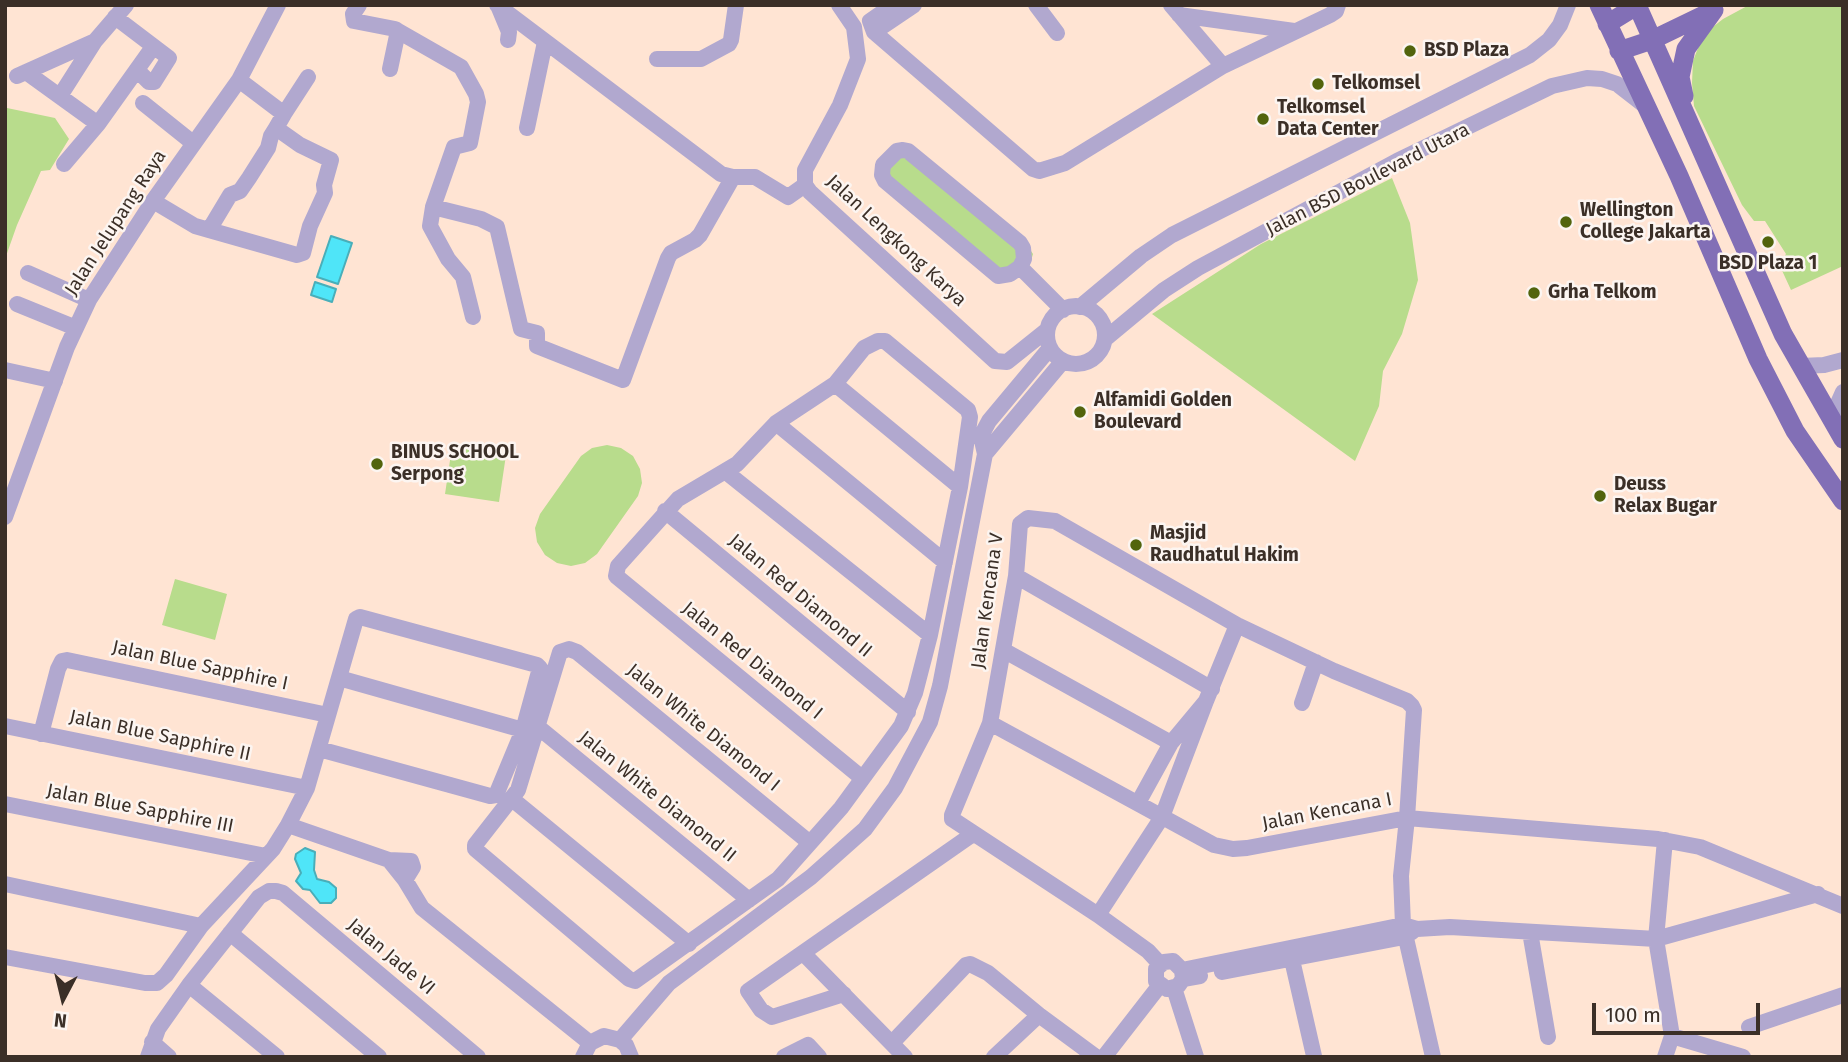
<!DOCTYPE html>
<style>
body{margin:0}
#map{position:relative;width:1848px;height:1062px;overflow:hidden;background:#ffe4d3;font-family:"Fira Sans",sans-serif}
canvas{display:block}
.frame{position:absolute;inset:0;border:7px solid #3b2f27;pointer-events:none}
.north{position:absolute;left:28px;top:964px;width:70px;height:70px;-webkit-text-stroke:5px #fcf5f1;paint-order:stroke;rotate:187deg;font-size:19px;font-weight:700;line-height:28px;text-align:center;color:#3b2f27}
.north::after{content:'';display:block;margin:auto;width:24px;height:32px;background:#3b2f27;clip-path:polygon(50% 0,100% 100%,50% 72%,0 100%)}
.scale{position:absolute;left:1592px;top:1003px;width:168px;height:32px;box-sizing:border-box;border:4px solid #3b2f27;border-top:0;padding-left:9px;font-size:21px;line-height:24px;white-space:nowrap;color:#3b2f27;-webkit-text-stroke:5px #fcf5f1;paint-order:stroke}
</style>
<div id="map">
<canvas width="1848" height="1062"></canvas>
<div class="frame"></div>
<div class="north">N</div>
<div class="scale">100 m</div>
</div>
<script>
const context = document.querySelector('canvas').getContext('2d');
context.lineJoin = 'round';
function paint(path, color) {
  context.fillStyle = color;
  context.fill(path, 'evenodd');
}
function poly(rows) {
  const path = new Path2D();
  for (const r of rows) {
    if (r.length === 3) {
      path.moveTo(r[0] + r[2], r[1]);
      path.arc(r[0], r[1], r[2], 0, 2 * Math.PI);
      continue;
    }
    path.moveTo(r[0], r[1]);
    for (let i = 2; i < r.length; i += 2) path.lineTo(r[i], r[i + 1]);
  }
  return path;
}
function strokePath(path, color, width, dash) {
  context.strokeStyle = color;
  context.lineWidth = width;
  context.lineCap = dash ? 'butt' : 'round';
  context.setLineDash(dash || []);
  context.stroke(path);
}
function write(font, color, halo, rows, align = 'center') {
  context.font = font + ' "Fira Sans",sans-serif';
  context.lineWidth = 5;
  context.setLineDash([]);
  context.textBaseline = 'middle';
  context.strokeStyle = halo;
  context.fillStyle = color;
  for (const [text, x, y, turn = 0] of rows) {
    context.save();
    context.translate(x, y);
    context.rotate((+turn || 0) * Math.PI / 180);
    context.textAlign = isNaN(turn) ? turn : align;
    if (halo) context.strokeText(text, 0, 0);
    context.fillText(text, 0, 0);
    context.restore();
  }
}
paint(poly([
 [1749,5,1843,5,1843,266,1791,290,1779,264,1786,254,1765,221,1754,221,1742,205,1694,106,1692,83,1693,61,1698,48,1709,30,1723,19],
 [7,108,55,118,69,139,50,170,41,171,17,225,5,259],
 [902,148,1021,236,1033,254,1029,267,996,279,879,165],
 [1392,178,1410,223,1418,280,1402,334,1383,371,1379,406,1355,461,1152,314,1261,244],
 [607,445,621,448,633,456,640,469,642,483,638,496,597,554,585,563,571,566,557,563,545,555,537,542,535,528,540,514,581,456,592,448],
 [452,447,506,455,499,502,445,494],
 [175,579,227,594,215,640,162,625]
]), '#b8dc8c');
const water = poly([
 [331,236,352,243,338,284,317,277,331,236],
 [315,282,336,289,332,302,311,295,315,282],
 [305,848,315,852,314,870,317,879,329,882,336,888,336,898,331,903,320,903,310,890,303,889,296,881,301,873,295,859,296,854,305,848]
]);
paint(water, '#4fe5f8');
strokePath(water, '#49aeb9', 2);
strokePath(poly([
 [359,5,353,14,354,21,395,29,398,31,390,69],
 [497,5,721,174,733,177,755,177,788,197,805,185],
 [839,5,854,27,858,59,840,105,805,170,805,185,810,192,995,361,1007,362,1047,330],
 [893,5,870,21,874,32,1033,169,1039,171,1065,163,1223,66,1330,15,1336,11,1338,5],
 [1036,5,1057,33],
 [1171,5,1223,66],
 [499,8,509,32,508,40],
 [1179,15,1294,31],
 [115,17,169,58,154,82,149,82,137,70],
 [398,31,461,67,476,94,478,102,470,143,454,147,433,207,481,219,497,227,521,329,537,333,537,346,623,380,668,258,671,253,695,240,700,235,733,177],
 [874,32,914,5],
 [657,59,701,59,729,44,731,40,736,5],
 [26,72,98,124],
 [17,76,95,41,126,5],
 [60,96,95,41],
 [143,103,193,143],
 [284,114,308,77],
 [527,128,545,42],
 [903,150,908,151,1020,243,1023,248,1024,259,1020,267,1010,274,998,276,885,181,882,175,883,165,897,151,903,150],
 [64,164,98,124,153,47],
 [153,201,195,226,209,230,297,255,303,253,310,226,325,193,324,185,331,160,300,145,276,128,284,114,239,80],
 [433,207,430,226,448,259,463,277,473,317],
 [209,230,230,195,240,191,249,178,268,148,271,136,276,128],
 [1020,267,1063,310],
 [28,273,89,300],
 [17,304,76,328],
 [1076,335,29],
 [1080,307,1141,256,1172,235,1530,55,1549,40,1560,25,1568,5],
 [1105,339,1164,290,1198,268,1397,161,1552,86,1587,78,1602,79,1617,84,1644,105],
 [1801,366,1824,365,1843,360],
 [5,370,55,381],
 [835,384,960,487],
 [1831,419,1843,392],
 [776,423,945,562],
 [985,454,1063,361],
 [726,472,930,635],
 [665,511,908,712],
 [5,517,67,347,89,300,153,201,239,80,278,5],
 [1016,576,1212,689],
 [1003,650,1171,743],
 [339,678,523,730],
 [1302,703,1316,662],
 [990,723,1214,845,1233,849,1247,848,1407,818,1658,839,1700,847,1843,906],
 [5,726,307,788],
 [538,727,749,900],
 [41,734,58,669,62,661,67,660,328,715],
 [512,799,689,944],
 [1138,803,1171,743,1206,701,1237,625],
 [5,804,266,856],
 [288,825,389,860,405,880,422,908,590,1043],
 [1665,840,1656,939,1672,1036],
 [810,843,577,652,569,649,560,652,518,790,475,845,475,849,629,979,635,981,778,879,810,843,841,808,901,726,915,693,930,635,960,487,970,417,968,410,885,341,878,341,864,348,835,384,776,423,737,464,678,499,618,566,616,576,862,778],
 [389,860,411,861,413,867,405,880],
 [5,884,201,926],
 [1098,915,1162,817,1206,701],
 [1530,932,1548,1037],
 [230,933,379,1057],
 [1290,951,1314,1056],
 [803,953,905,1057],
 [5,957,145,983,157,983,166,975,201,926,273,849,288,825,307,788,356,619,360,617,537,665,540,668,523,730,496,795,490,796,319,749],
 [1160,964,1148,951,1098,915,952,819,952,815,990,723,1016,576,1020,524,1028,518,1055,521,1237,625,1334,671,1407,701,1412,706,1414,710,1407,818,1401,876,1403,925,1433,1057],
 [1182,970,1403,925,1417,929,1450,927,1656,939,1818,894],
 [1222,972,1404,937,1412,932],
 [1183,979,1182,970,1173,961,1164,962,1156,969,1156,981,1167,989,1178,986,1183,979,1200,976],
 [189,985,277,1057],
 [1174,988,1196,1057],
 [844,994,772,1017,761,1010,748,991,973,834],
 [1749,1027,1843,995],
 [620,1040,669,983,811,877,865,829,895,788,930,722,940,686,985,454,981,436,989,421,1050,348],
 [152,1042,169,1057],
 [892,1043,966,965,970,964,988,973,1039,1015,1096,1057],
 [148,1057,158,1029,189,985,259,897,269,891,276,891,283,893,478,1057],
 [583,1057,590,1043,604,1036,620,1040,626,1045,631,1057],
 [784,1057,808,1045,819,1057],
 [994,1057,1039,1015],
 [1104,1057,1160,985],
 [1665,1057,1672,1036,1743,1057]
]), '#b1a8cf', 16);
strokePath(poly([
 [1599,5,1679,176,1758,359,1795,431,1843,501],
 [1637,5,1783,334,1843,439],
 [1607,24,1638,5],
 [1619,51,1652,40,1710,12],
 [1684,96,1680,77,1686,49,1714,10]
]), '#826fb6', 19);
for (const [x, y, r, color] of [
 [1410,51,7,"#52640d"],
 [1318,84,7,"#52640d"],
 [1263,119,7,"#52640d"],
 [1566,222,7,"#52640d"],
 [1768,242,7,"#52640d"],
 [1534,293,7,"#52640d"],
 [1080,412,7,"#52640d"],
 [377,464,7,"#52640d"],
 [1600,496,7,"#52640d"],
 [1136,545,7,"#52640d"]
]) {
  const dot = new Path2D();
  dot.arc(x, y, r, 0, 2 * Math.PI);
  context.fillStyle = color;
  context.fill(dot);
  strokePath(dot, '#fcf5f1', 2.5);
}
write('bold 19px', '#3b2f27', '#fcf5f1', [
 ["BSD Plaza",1424,51],
 ["Telkomsel",1332,84],
 ["Telkomsel",1277,108],
 ["Data Center",1277,130],
 ["Wellington",1580,211],
 ["College Jakarta",1580,233],
 ["BSD Plaza 1",1768,264,"center"],
 ["Grha Telkom",1548,293],
 ["Alfamidi Golden",1094,401],
 ["Boulevard",1094,423],
 ["BINUS SCHOOL",391,453],
 ["Serpong",391,475],
 ["Deuss",1614,485],
 ["Relax Bugar",1614,507],
 ["Masjid",1150,534],
 ["Raudhatul Hakim",1150,556]
], 'left');
write('19px', '#3b2f27', '#fcf5f1', [
 ["Jalan BSD Boulevard Utara",1368,180,-27],
 ["Jalan Jelupang Raya",116,223,-57],
 ["Jalan Lengkong Karya",896,241,43],
 ["Jalan Red Diamond II",800,596,40],
 ["Jalan Kencana V",988,601,-82],
 ["Jalan Red Diamond I",752,661,39],
 ["Jalan Blue Sapphire I",200,666,12],
 ["Jalan White Diamond I",703,728,39],
 ["Jalan Blue Sapphire II",160,736,12],
 ["Jalan White Diamond II",657,797,39],
 ["Jalan Blue Sapphire III",140,809,11],
 ["Jalan Kencana I",1327,812,-11],
 ["Jalan Jade VI",391,957,40]
]);
</script>
